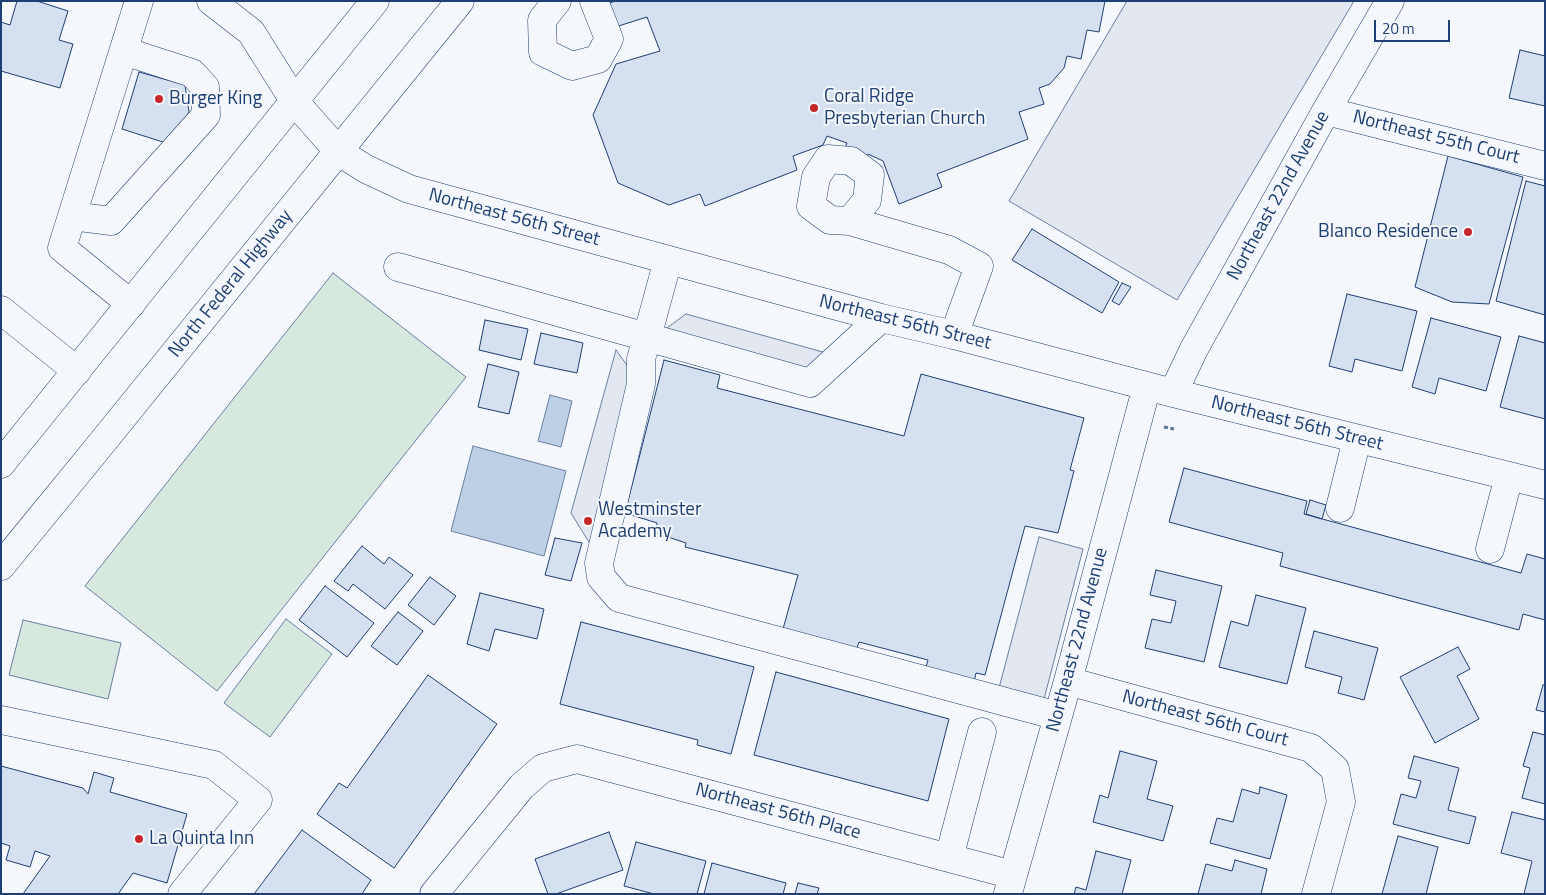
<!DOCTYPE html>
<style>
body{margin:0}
#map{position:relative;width:1546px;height:895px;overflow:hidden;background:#f4f7fb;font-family:"Titillium Web",sans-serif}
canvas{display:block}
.frame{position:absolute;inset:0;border:2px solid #1d3f73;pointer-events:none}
.scale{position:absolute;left:1374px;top:20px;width:76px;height:22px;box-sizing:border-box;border:2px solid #1d3f73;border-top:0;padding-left:6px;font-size:15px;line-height:18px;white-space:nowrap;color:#1d3f73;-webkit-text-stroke:4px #f4f7fb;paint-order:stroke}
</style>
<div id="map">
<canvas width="1546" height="895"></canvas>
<div class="frame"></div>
<div class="scale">20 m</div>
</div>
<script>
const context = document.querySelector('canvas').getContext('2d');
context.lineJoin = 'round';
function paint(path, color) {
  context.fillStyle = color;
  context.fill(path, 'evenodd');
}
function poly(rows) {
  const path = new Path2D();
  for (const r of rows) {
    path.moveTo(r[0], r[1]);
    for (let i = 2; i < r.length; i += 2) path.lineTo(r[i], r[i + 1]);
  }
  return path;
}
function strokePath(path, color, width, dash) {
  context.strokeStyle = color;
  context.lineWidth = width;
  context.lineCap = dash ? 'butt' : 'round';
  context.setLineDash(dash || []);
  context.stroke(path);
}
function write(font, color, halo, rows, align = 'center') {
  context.font = font + ' "Titillium Web",sans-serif';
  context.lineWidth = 4;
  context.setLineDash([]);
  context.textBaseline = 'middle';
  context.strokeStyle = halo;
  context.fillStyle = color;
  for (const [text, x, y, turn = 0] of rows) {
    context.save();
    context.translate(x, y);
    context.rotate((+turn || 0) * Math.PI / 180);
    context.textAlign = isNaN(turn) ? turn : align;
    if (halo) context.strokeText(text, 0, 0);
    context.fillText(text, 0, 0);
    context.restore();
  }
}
const green = poly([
 [333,273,466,377,217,691,85,586,333,273],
 [286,619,332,654,270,737,224,703,286,619],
 [23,620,121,643,108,699,9,675,23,620]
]);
paint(green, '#d7e8df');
strokePath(green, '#687fa3', 1);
const parking = poly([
 [1127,1,1354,1,1177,300,1009,201,1127,1],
 [686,314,830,354,807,375,656,336,686,314],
 [616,350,637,379,592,547,571,513,616,350],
 [1039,537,1083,549,1044,699,999,688,1039,537]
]);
paint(parking, '#e3e8f0');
strokePath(parking, '#687fa3', 1);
const water = poly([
 [550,395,572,401,561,447,538,441,550,395],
 [473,446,566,471,544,556,451,531,473,446]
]);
paint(water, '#bed0e5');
strokePath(water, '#687fa3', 1);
const building = poly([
 [17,1,37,1,68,11,59,40,73,44,60,88,1,71,1,22,10,25,17,1],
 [615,1,1105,1,1099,32,1087,30,1081,59,1067,56,1064,68,1050,84,1039,88,1044,104,1019,112,1028,139,937,174,942,187,899,204,883,161,868,154,857,180,835,170,847,143,827,136,823,145,793,156,797,170,705,206,700,194,669,205,618,183,593,115,616,64,660,51,647,17,593,34,585,13,615,1],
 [1520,50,1545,56,1545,106,1509,98,1520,50],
 [139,72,185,85,189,112,169,144,122,129,139,72],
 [1448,156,1523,177,1489,304,1452,302,1415,287,1448,156],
 [1526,181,1545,186,1545,315,1496,301,1526,181],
 [1032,229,1119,282,1102,313,1012,260,1032,229],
 [1122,283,1131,287,1119,305,1112,301,1122,283],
 [1347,294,1417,311,1402,371,1355,359,1352,372,1329,366,1347,294],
 [1431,318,1501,337,1486,391,1439,378,1435,394,1412,387,1431,318],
 [485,320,528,329,521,360,479,350,485,320],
 [541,333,583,343,577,373,534,364,541,333],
 [1519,336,1545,343,1545,419,1500,407,1519,336],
 [664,360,720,375,717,388,904,436,921,374,1084,418,1070,470,1074,471,1058,533,1025,526,985,675,976,673,973,687,924,674,928,660,859,642,856,651,783,629,798,575,685,547,686,543,656,533,657,523,625,513,664,360],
 [488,364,519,372,509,414,478,407,488,364],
 [1184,468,1307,501,1304,514,1521,573,1527,554,1545,559,1545,620,1523,614,1519,630,1280,566,1283,553,1169,522,1184,468],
 [1310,500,1326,505,1322,519,1306,514,1310,500],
 [555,538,582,543,571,581,545,575,555,538],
 [362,546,384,564,389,557,413,575,385,609,353,584,348,591,334,581,362,546],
 [1156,570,1222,586,1204,662,1145,648,1152,619,1171,623,1176,601,1150,595,1156,570],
 [430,577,456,596,434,625,408,605,430,577],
 [325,586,374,623,347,657,299,620,325,586],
 [480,593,544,609,537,639,495,629,489,651,467,644,480,593],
 [1256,595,1306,608,1287,684,1219,667,1231,621,1248,626,1256,595],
 [398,612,423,631,397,665,371,646,398,612],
 [581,622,754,667,731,754,697,745,698,740,560,704,581,622],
 [1314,631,1378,648,1364,700,1338,693,1342,677,1305,667,1314,631],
 [1458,647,1470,669,1457,676,1479,719,1435,743,1400,677,1458,647],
 [776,672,949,719,928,801,754,755,776,672],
 [428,675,497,724,394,868,317,814,339,783,347,788,428,675],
 [1543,685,1545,685,1545,712,1536,710,1543,685],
 [1533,732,1545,735,1545,804,1522,798,1530,768,1523,766,1533,732],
 [1120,751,1157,761,1147,799,1173,806,1163,841,1093,822,1100,795,1108,798,1120,751],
 [1414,756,1459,768,1448,810,1476,817,1469,844,1393,824,1401,794,1416,798,1421,781,1408,778,1414,756],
 [1,766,83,788,88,794,94,772,114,778,110,792,187,814,167,883,133,873,118,894,23,894,50,856,35,851,30,867,6,860,10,846,1,843,1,766],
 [1260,787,1287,795,1270,859,1210,843,1217,818,1233,822,1242,789,1259,794,1260,787],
 [1512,812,1545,820,1545,894,1524,894,1532,861,1501,853,1512,812],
 [302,830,371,880,362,894,254,894,302,830],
 [609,832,623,870,556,894,548,894,535,859,609,832],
 [1398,836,1438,847,1426,894,1382,894,1398,836],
 [636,842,706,861,697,894,654,894,624,886,636,842],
 [1096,851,1131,860,1122,894,1074,894,1076,887,1086,890,1096,851],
 [1235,860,1267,869,1261,894,1198,894,1206,864,1232,871,1235,860],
 [712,863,786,883,783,894,704,894,712,863],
 [798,883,819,888,817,894,795,894,798,883]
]);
paint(building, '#d5e0f0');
strokePath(building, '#1d3f73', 1);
const minor = poly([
 [211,1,251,32,295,102,339,152,366,169,409,189,881,318,954,335,1173,393,1545,485],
 [557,1,542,20,543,52,572,66,598,59,609,39,594,1],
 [1326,111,1545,166],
 [72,216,111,221,206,115,205,87,192,73,124,51],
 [850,221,867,200,870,175,851,161,828,159,816,177,811,206,830,220,850,221,949,250,979,266,954,335],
 [668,260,641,359,641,384,599,563,601,577,619,598,1058,716],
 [398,267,810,383,881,318],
 [131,304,62,248,139,1],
 [1,310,77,371],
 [1173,393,1194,349,1326,111,1390,1],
 [1340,508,1357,439],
 [1490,549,1509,476],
 [1068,681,1311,748,1335,769,1341,802,1316,894],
 [1,720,214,765,258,800,182,894],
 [949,858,982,732],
 [1008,893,1068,681,1147,386],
 [434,894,522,786,543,768,577,759,1013,875]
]);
const major = poly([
 [1,464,375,1],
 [1,566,92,455,460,1]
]);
strokePath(minor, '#1d3f73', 29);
strokePath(major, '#1d3f73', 29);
strokePath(poly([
 [1164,427,1174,429]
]), '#5e769c', 3, [4, 2.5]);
strokePath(minor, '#f4f7fb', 28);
strokePath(major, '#f4f7fb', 28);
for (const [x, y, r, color] of [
 [159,99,5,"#c62828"],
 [814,108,5,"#c62828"],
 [1468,232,5,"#c62828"],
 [588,521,5,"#c62828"],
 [139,839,5,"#c62828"]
]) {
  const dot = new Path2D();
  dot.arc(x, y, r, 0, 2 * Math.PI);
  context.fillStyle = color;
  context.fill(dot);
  strokePath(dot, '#f4f7fb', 2);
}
write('19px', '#1d3f73', '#f4f7fb', [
 ["Coral Ridge",824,97],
 ["Presbyterian Church",824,119],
 ["Burger King",169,99],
 ["Blanco Residence",1458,232,"right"],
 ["Westminster",598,510],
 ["Academy",598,532],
 ["La Quinta Inn",149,839]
], 'left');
write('19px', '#1d3f73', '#f4f7fb', [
 ["Northeast 55th Court",1436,138,14],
 ["Northeast 22nd Avenue",1279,196,-61],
 ["Northeast 56th Street",514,218,15],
 ["North Federal Highway",231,284,-51],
 ["Northeast 56th Street",905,323,14],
 ["Northeast 56th Street",1297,424,14],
 ["Northeast 22nd Avenue",1078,640,-75],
 ["Northeast 56th Court",1205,719,15],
 ["Northeast 56th Place",778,812,15]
]);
</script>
